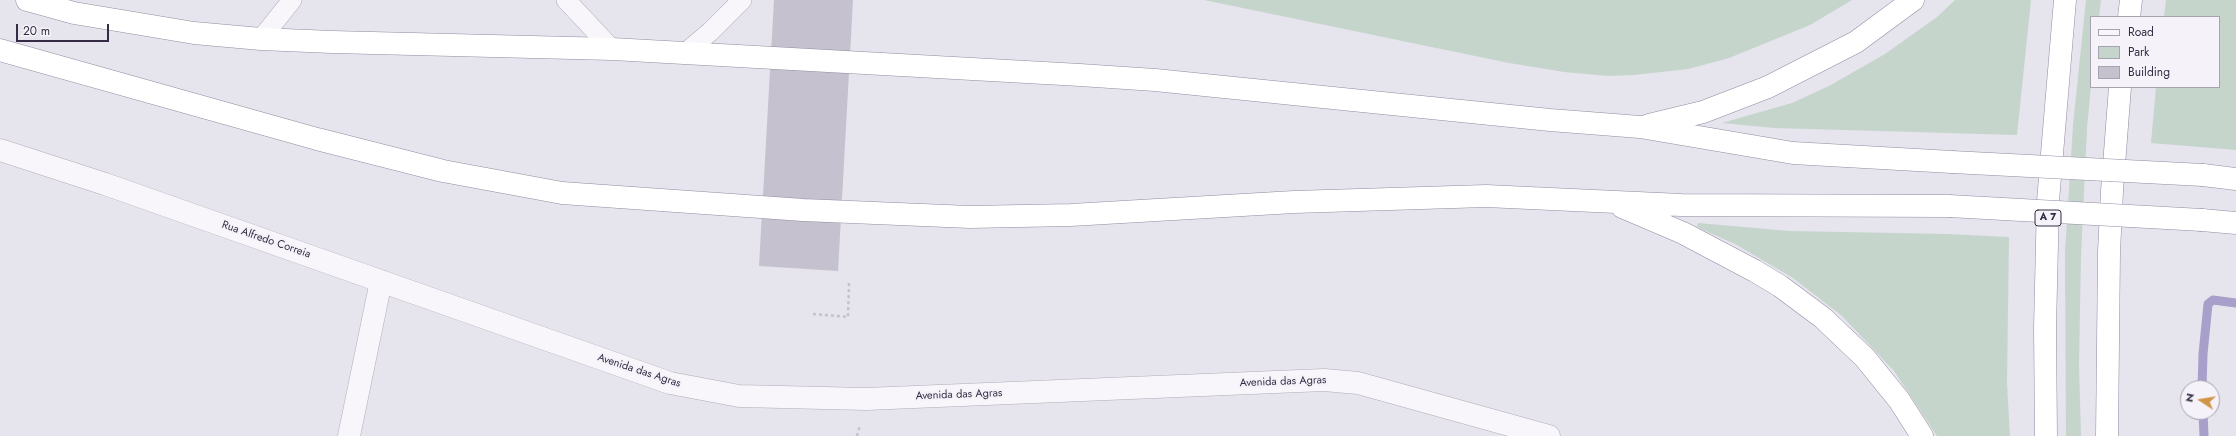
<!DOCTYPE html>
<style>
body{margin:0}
#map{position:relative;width:2236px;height:436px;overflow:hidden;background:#e6e4ec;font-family:Jost,sans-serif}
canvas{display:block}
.legend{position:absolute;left:2090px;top:16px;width:130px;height:72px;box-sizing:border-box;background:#f5f3f9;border:1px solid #a8a3b1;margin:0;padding:5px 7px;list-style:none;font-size:12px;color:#342b44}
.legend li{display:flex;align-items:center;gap:8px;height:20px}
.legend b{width:20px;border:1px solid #a8a3b1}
.north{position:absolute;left:2180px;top:380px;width:40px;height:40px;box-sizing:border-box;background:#f5f3f9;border:1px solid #a8a3b1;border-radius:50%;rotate:282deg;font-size:11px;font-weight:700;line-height:16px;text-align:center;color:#342b44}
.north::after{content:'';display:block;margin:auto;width:14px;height:18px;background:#d09549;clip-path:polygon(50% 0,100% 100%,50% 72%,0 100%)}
.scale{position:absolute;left:16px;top:24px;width:93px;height:18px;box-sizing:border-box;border:2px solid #342b44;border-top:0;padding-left:5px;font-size:12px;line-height:14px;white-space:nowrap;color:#342b44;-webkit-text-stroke:3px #f5f3f9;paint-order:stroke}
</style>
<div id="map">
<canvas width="2236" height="436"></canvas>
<ul class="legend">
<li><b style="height:5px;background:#f8f6fa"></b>Road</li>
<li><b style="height:11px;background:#c5d5cc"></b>Park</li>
<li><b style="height:11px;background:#c5c1ce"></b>Building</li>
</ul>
<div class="north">N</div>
<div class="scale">20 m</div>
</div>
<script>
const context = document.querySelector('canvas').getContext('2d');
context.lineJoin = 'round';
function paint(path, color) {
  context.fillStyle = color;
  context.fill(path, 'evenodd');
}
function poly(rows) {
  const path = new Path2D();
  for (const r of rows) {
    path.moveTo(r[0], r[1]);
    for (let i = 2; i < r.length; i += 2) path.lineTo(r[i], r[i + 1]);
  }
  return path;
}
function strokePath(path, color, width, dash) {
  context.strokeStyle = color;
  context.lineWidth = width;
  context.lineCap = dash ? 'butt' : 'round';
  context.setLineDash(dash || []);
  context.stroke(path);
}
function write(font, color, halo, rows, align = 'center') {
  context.font = font + ' Jost,sans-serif';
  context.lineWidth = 4;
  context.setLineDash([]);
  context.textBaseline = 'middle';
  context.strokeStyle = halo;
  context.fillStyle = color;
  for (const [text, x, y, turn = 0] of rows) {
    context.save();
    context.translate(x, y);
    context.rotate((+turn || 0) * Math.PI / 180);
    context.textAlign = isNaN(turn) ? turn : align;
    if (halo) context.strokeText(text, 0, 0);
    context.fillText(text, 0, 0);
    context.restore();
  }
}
paint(poly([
 [1204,0,1852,0,1810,25,1729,58,1688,69,1634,75,1608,76,1564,72,1509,63],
 [1955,0,2031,0,2017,135,1774,128,1722,123,1792,103,1829,86,1885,54,1937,17],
 [2086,0,2101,0,2099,17,2091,17,2091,85,2087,128,2081,256,2079,364,2081,436,2066,436,2065,253,2073,125],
 [2166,0,2236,0,2236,150,2151,143,2156,87,2219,87,2219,17,2164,17],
 [1698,223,1789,231,1947,234,2009,237,2007,383,2010,436,1937,436,1894,371,1842,316,1793,278,1735,244,1699,228,1697,226]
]), '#c5d5cc');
strokePath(poly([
 [2202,388,2203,354,2208,304,2213,300,2236,303],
 [2203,412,2204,436]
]), '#a99fcb', 9);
paint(poly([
 [774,0,853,0,838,271,759,266]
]), '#c5c1ce');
const service = poly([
 [566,0,612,49],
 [261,39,292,0],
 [685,53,710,32,742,0]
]);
const minor = poly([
 [0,150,105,184,670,383,739,396,866,399,1324,380,1358,383,1549,436],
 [349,436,381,281]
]);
const motorway = poly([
 [27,0,74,13,194,33,261,39,332,42,612,49,1080,75,1155,80,1550,120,1640,127,1793,153,1952,162],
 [2129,17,2131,0],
 [0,50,317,139,443,171,562,193,803,210,970,217,1071,215,1294,202,1486,196,1681,205,1949,206],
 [1649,125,1703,112,1768,87,1856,42,1913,0],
 [2203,175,2236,179],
 [1622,207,1683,233,1755,271,1780,286,1823,318,1865,358,1899,400,1922,436],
 [2202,220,2236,223],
 [2046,436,2045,328,2048,201,2065,0],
 [2107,436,2109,252,2112,191,2120,87]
]);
strokePath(service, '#b1acba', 20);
strokePath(minor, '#b1acba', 23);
strokePath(motorway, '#928ba2', 23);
strokePath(poly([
 [813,314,848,317,849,283],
 [857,436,860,425]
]), '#c5c1cb', 2.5, [3, 3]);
strokePath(service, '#f8f6fa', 19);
strokePath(minor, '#f8f6fa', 22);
strokePath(motorway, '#fff', 22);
const motorwayBridge = poly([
 [1952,162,2203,175],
 [1949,206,2202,220]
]);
strokePath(motorwayBridge, '#928ba2', 23, []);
strokePath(motorwayBridge, '#fff', 22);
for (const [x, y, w] of [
 [2048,218,26]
]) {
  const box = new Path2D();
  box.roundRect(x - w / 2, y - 8, w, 16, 3);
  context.fillStyle = '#f5f3f9';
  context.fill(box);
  strokePath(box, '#342b44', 1);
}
write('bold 10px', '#342b44', null, [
 ["A 7",2048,218]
]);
write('11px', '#342b44', '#f5f3f9', [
 ["Rua Alfredo Correia",266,240,19],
 ["Avenida das Agras",639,371,18],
 ["Avenida das Agras",1283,382,-2],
 ["Avenida das Agras",959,395,-2]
]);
</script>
